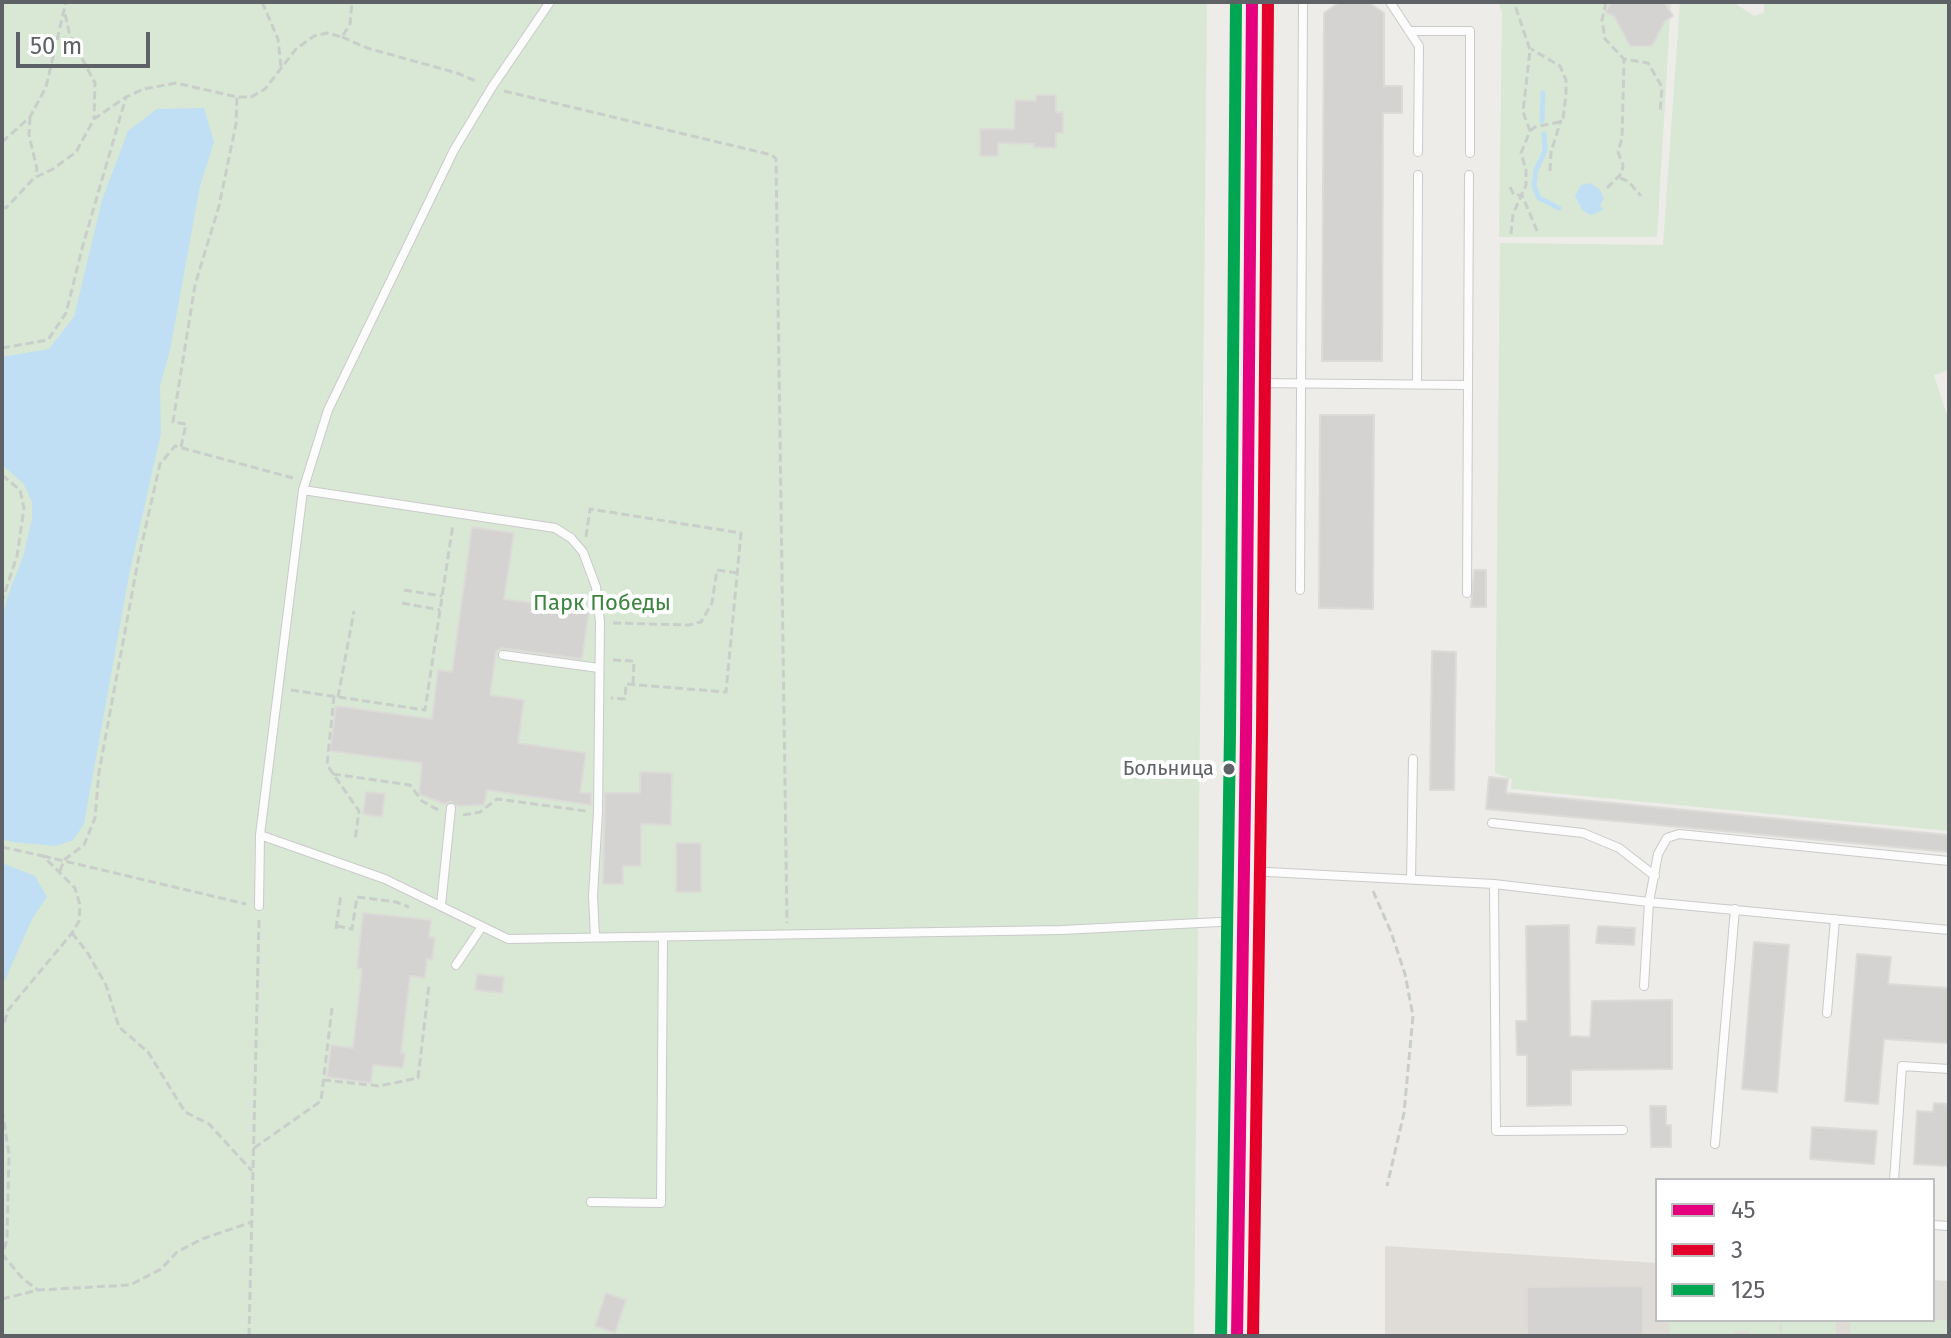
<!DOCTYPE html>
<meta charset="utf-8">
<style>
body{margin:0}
#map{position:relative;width:1951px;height:1338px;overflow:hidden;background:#edece8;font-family:"Fira Sans",sans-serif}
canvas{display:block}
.frame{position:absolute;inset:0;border:4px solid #5e6165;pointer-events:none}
.legend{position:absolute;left:1655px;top:1178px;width:280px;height:144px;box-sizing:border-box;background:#fff;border:2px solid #bfc0c1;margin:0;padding:10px 14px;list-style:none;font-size:24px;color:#5e6165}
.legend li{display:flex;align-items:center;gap:16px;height:40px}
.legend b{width:40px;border:2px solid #bfc0c1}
.scale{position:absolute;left:16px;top:32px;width:134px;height:36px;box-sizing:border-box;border:4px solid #5e6165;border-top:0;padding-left:10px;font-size:24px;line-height:28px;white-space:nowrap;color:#5e6165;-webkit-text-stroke:6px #fff;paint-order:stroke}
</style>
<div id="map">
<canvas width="1951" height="1338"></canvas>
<div class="frame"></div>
<ul class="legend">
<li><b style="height:10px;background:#e5007d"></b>45</li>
<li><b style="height:10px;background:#e4002b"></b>3</li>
<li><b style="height:10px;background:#00a651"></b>125</li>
</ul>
<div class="scale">50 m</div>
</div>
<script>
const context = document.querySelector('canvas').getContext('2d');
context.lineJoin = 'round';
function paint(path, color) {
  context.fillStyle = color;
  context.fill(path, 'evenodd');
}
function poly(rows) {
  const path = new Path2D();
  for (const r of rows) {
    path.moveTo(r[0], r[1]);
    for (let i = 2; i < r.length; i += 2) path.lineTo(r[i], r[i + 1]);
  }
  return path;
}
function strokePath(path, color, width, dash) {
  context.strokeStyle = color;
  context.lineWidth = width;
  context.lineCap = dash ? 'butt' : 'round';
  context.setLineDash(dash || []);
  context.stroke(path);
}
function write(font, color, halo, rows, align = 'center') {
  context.font = font + ' "Fira Sans",sans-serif';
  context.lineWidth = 8;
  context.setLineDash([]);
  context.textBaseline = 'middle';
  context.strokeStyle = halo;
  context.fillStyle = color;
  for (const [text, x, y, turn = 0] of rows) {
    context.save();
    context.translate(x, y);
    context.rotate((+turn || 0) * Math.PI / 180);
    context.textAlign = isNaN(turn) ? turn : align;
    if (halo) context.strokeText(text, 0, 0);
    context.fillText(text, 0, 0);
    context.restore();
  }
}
paint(poly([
 [1385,1246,1657,1263,1657,1320,1933,1320,1933,1280,1949,1281,1949,1336,1385,1336]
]), '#dfdcd8');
paint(poly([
 [2,2,1207,2,1194,1336,2,1336],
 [1498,2,1671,2,1657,237,1499,237,1502,12],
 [1680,2,1733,2,1754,16,1764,13,1764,2,1949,2,1949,370,1934,375,1949,422,1949,831,1511,789,1512,779,1495,773,1500,243,1663,245],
 [1669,1320,1780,1320,1780,1336,1751,1336,1750,1332,1734,1331,1733,1336,1670,1336],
 [1782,1320,1836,1320,1836,1336,1782,1336],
 [1850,1320,1949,1320,1949,1336,1850,1336]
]), '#d8e8d5');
paint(poly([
 [204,108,214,142,200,186,170,350,160,386,161,433,129,575,84,824,73,840,56,846,12,842,2,839,2,619,7,598,23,557,32,519,32,502,24,484,2,465,2,357,49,349,74,317,102,200,128,131,157,109],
 [1590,183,1599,189,1604,198,1600,206,1603,210,1591,215,1583,211,1575,196,1581,185],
 [2,863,35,876,47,897,32,919,2,987]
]), '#c0dff4');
strokePath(poly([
 [1542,121,1543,93],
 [1544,134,1545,151,1536,170,1534,186,1539,198,1559,208]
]), '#c0dff4', 5);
const building = poly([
 [1340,2,1368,2,1384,13,1384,86,1402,86,1402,113,1383,113,1382,361,1322,361,1324,13,1340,2],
 [1612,2,1664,2,1673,16,1665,21,1652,46,1630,46,1614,16,1605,12,1612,2],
 [1036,95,1056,95,1056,112,1063,112,1063,133,1056,133,1056,148,1034,147,1034,144,998,143,998,156,980,156,980,129,1014,129,1015,100,1036,101,1036,95],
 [1320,415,1374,415,1373,609,1319,608,1320,415],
 [472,527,514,533,504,599,589,611,582,659,501,648,496,652,490,695,524,700,518,743,586,753,580,793,591,793,591,805,487,790,484,805,458,806,451,801,445,804,419,794,422,763,330,751,336,706,432,719,438,670,452,672,472,527],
 [1474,570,1486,570,1486,607,1471,607,1474,570],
 [1432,651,1456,652,1454,790,1430,790,1432,651],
 [640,772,672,773,671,825,641,824,641,866,623,866,623,884,603,884,605,793,640,793,640,772],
 [1489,777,1508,779,1506,793,1949,835,1949,852,1486,809,1489,777],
 [366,792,385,794,382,817,363,814,366,792],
 [676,843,701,843,701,892,676,892,676,843],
 [363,913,431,920,429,937,435,938,432,960,427,959,425,978,410,976,401,1053,405,1053,403,1068,373,1065,371,1083,327,1077,331,1045,353,1048,362,969,357,968,363,913],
 [1569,925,1570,1036,1590,1037,1592,1001,1672,1000,1672,1069,1571,1070,1571,1105,1527,1106,1527,1055,1517,1055,1516,1021,1527,1021,1526,926,1569,925],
 [1598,926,1635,928,1634,945,1596,943,1598,926],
 [1754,942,1789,945,1777,1092,1742,1089,1754,942],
 [1857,954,1891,957,1888,984,1949,988,1949,1043,1884,1039,1878,1104,1845,1101,1857,954],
 [477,974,504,977,502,993,475,990,477,974],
 [1934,1103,1949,1104,1949,1166,1914,1164,1917,1111,1933,1112,1934,1103],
 [1650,1106,1666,1106,1666,1125,1671,1125,1671,1147,1651,1147,1650,1106],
 [1812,1127,1877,1131,1874,1164,1810,1159,1812,1127],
 [1643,1286,1643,1336,1527,1336,1527,1287,1643,1286],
 [606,1293,626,1300,615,1333,595,1326,606,1293]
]);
paint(building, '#d4d3d1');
strokePath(building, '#dcdbd8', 2);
const service = poly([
 [1390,2,1419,46,1418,152],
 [1409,31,1470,31,1470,153],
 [1253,383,1468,385],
 [1417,384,1418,175],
 [303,490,555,528,571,538,583,552,596,587,600,622,598,812,593,896,595,937],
 [1300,590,1303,2],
 [1467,593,1469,175],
 [503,655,599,668],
 [1492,823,1583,833,1619,848,1655,876],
 [260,835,303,490,328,410,454,150,492,87,550,2],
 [1949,861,1679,834,1667,838,1658,854,1649,902,1949,930],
 [1249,871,1494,884,1649,902,1644,986],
 [1411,879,1413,759],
 [1494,884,1496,1131,1623,1130],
 [441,905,451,808],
 [259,906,260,835,385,879,508,939,1062,930,1239,921],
 [456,965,481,928],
 [1827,1013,1835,919],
 [1715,1144,1735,909],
 [1894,1180,1902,1066,1949,1069],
 [591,1202,661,1203,663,937],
 [1933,1225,1949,1226]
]);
const primary = poly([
 [1237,1336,1246,733,1252,2]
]);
strokePath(service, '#cacaca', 10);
strokePath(primary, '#d3cab8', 28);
strokePath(poly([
 [224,2,227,2],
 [262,2,278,39,281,67],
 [1606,2,1602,20,1605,39,1624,59,1648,63,1662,87,1660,113],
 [65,14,70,36,95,83,94,119],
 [342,37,367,48,457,73,478,82],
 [504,91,772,155,776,159,787,923],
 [30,117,29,135,37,169,35,176],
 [1530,131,1535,127,1559,122,1563,118,1566,95,1566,80,1560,66,1531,49],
 [2,142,30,117,46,87,66,2],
 [1550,171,1551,152,1561,120],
 [1620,178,1628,181,1641,196],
 [1510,187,1514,195,1522,195,1538,233],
 [1607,188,1622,173,1623,165,1618,152,1622,138,1624,59],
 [2,206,6,208,34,178,53,169,76,152,94,119,126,97],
 [1511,234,1513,214,1526,185,1526,170,1521,153,1530,131,1523,112,1530,50,1514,2],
 [2,348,48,340,66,313,83,245,126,97,144,89,176,83,237,97,251,97,265,89,296,49,314,36,327,33,342,37,350,24,352,2],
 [181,447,186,424,173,422,195,285,219,206,236,124,237,97],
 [2,475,20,490,24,508,17,556,2,601],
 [586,537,590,509,741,533,726,692,626,684,625,699,611,698],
 [404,590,442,596],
 [402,603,440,610],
 [613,623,689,625,701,622,712,603,717,570,737,573],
 [613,660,634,661,633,684],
 [291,690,425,710,453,524],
 [334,696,327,765,359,811,355,840],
 [338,697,354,611],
 [333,774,410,785,422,801,440,811],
 [463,815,480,812,497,799,586,811],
 [2,847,43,856,75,888,80,905,79,921,72,933,8,1010,2,1030],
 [43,856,246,904],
 [60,871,64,860,84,845,95,818,99,772,138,561,160,464,175,446,293,478],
 [1373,891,1391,932,1405,974,1413,1016,1404,1113,1387,1186],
 [337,926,352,929,357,897,396,902,409,907],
 [336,929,341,894],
 [72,933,87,952,106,985,119,1027,148,1052,185,1112,209,1124,252,1171],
 [323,1080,379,1086,418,1078,429,985],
 [2,1110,9,1154,7,1240,2,1255],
 [254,1148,321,1101,332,1008],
 [2,1254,23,1279,38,1290],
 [2,1299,38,1290,130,1285,161,1269,177,1252,202,1239,252,1222],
 [249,1336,259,920]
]), '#c9cecb', 3, [8, 4]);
strokePath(service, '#fcfcfc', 8);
strokePath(primary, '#f3f0e9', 26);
strokePath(poly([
 [1237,1336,1246,733,1252,2]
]), '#e5007d', 12);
strokePath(poly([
 [1253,1336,1262,733,1268,2]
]), '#e4002b', 12);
strokePath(poly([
 [1221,1336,1230,733,1236,2]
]), '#00a651', 12);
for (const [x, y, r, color] of [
 [1229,769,7,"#5e6165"]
]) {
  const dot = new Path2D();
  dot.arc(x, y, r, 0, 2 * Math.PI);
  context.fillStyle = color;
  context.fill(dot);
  strokePath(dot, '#fff', 3);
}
write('20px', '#5e6165', '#fff', [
 ["Больница",1214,769]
], 'right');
write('22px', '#3d853e', '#fff', [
 ["Парк Победы",602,604]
]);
</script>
